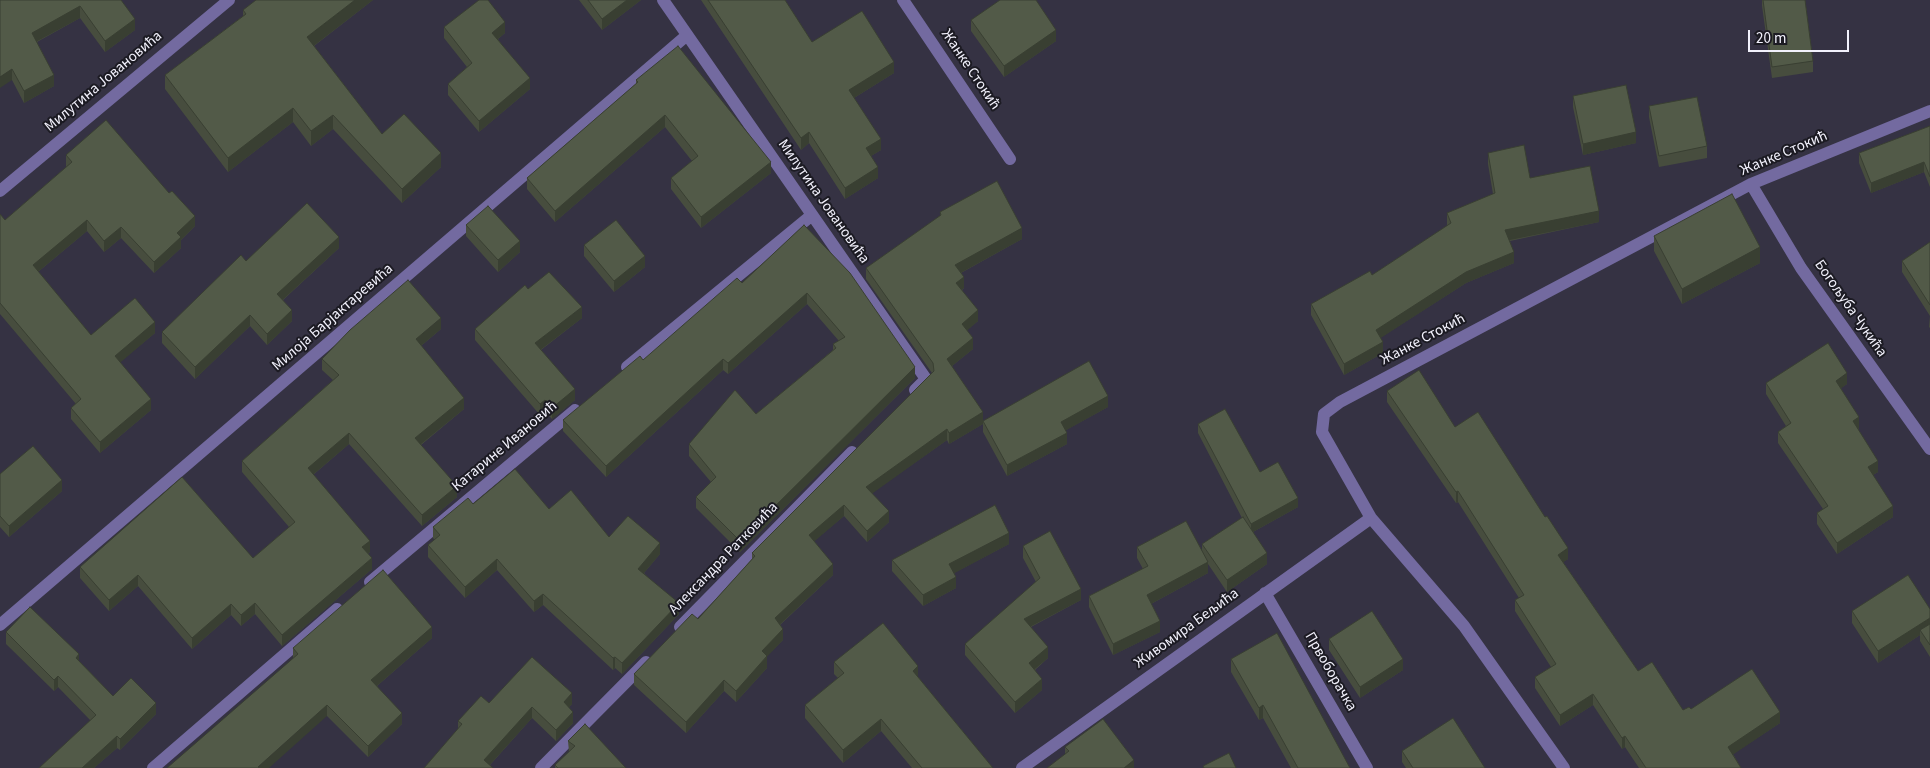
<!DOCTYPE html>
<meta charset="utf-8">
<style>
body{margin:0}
#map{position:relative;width:1930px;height:768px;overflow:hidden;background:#353243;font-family:"Source Sans 3",sans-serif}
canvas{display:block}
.scale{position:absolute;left:1748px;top:30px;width:101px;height:22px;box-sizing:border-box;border:2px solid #f2f1fc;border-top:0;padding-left:6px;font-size:15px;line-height:18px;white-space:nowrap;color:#f2f1fc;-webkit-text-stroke:4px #1c1b23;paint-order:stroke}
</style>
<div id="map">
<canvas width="1930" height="768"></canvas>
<div class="scale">20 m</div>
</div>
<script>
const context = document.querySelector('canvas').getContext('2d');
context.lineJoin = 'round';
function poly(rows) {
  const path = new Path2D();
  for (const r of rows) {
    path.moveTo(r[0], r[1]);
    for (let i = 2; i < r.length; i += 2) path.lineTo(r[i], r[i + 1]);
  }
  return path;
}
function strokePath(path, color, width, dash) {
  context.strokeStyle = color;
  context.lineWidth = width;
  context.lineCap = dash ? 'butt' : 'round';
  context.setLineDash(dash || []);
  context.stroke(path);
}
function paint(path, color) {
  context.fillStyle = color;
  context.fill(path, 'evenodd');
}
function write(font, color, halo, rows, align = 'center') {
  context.font = font + ' "Source Sans 3",sans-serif';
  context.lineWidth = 4;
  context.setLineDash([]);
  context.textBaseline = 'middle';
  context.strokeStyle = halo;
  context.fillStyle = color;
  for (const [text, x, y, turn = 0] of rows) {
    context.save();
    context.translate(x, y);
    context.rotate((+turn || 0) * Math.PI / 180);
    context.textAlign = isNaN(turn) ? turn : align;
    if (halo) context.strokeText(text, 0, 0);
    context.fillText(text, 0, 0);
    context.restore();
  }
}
strokePath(poly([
 [663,0,926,379,915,390],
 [903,0,1010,159],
 [1751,184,1801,268,1930,449],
 [0,191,229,0],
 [627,367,812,215],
 [370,582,575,410],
 [1265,593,1367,768],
 [0,625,686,36],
 [680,627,852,452],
 [153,768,337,609],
 [541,768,646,662],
 [1022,768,1371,518],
 [1564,768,1464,626,1371,518,1322,432,1324,414,1340,402,1751,184,1930,111]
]), '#736aa0', 12);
paint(poly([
 [0,0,121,0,135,30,105,52,80,18,37,42,54,86,24,103,12,80],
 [373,0,314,46,382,134,441,167,402,203,333,129,311,146,293,122,228,172,165,89,165,75,243,16,243,10],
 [579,0,641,0,602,30],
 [701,0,785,0,812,42,894,73,854,98,881,150,871,156,878,178,845,199,809,143,801,150],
 [1762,0,1805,0,1813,61,1813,72,1772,78,1762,6],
 [971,20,1056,41,1004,77,971,31],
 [444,27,505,33,498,39,530,89,479,132,448,95,448,84,467,67,444,38],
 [636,80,771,173,701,228,671,189,671,178,692,161,665,127,555,222,527,189,527,178,636,84],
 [1573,96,1636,143,1583,155,1573,107],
 [1649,106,1707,146,1707,158,1659,167,1649,117],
 [1930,126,1930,187,1924,172,1871,193,1859,163,1859,153],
 [1488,153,1530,178,1599,222,1510,241,1514,263,1466,283,1380,338,1383,353,1344,375,1311,315,1311,304,1372,275,1447,226,1447,213,1493,194,1488,164],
 [66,155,195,226,181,240,181,248,154,273,121,238,104,252,87,231,38,272,91,335,155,333,120,362,151,410,100,453,71,419,71,408,76,404,0,314,0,214,5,220,66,167],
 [940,212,1022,239,961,273,964,288,962,290,978,321,967,330,973,349,952,366,983,421,1108,407,1066,430,1067,444,1007,476,983,432,983,424,949,444,947,440,872,493,889,522,867,542,844,516,814,541,833,575,780,625,783,640,767,656,767,668,736,702,724,691,686,733,634,685,634,674,698,619,752,559,752,553,932,373,866,279,866,268,940,216],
 [466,225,520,252,498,272,466,236],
 [804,225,915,378,740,552,696,508,696,497,711,482,689,456,689,444,756,414,833,350,833,344,839,341,807,304,728,374,723,370,606,477,563,431,563,420,643,360,742,283],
 [1654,236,1760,263,1682,304,1654,251],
 [1930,242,1930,328,1929,327,1930,316,1902,272,1902,261],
 [584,245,645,267,614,292,584,256],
 [339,248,283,300,292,321,267,345,250,326,195,379,162,343,162,332,246,261],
 [528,289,582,318,541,350,575,400,552,419,545,411,540,415,475,340,475,329],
 [441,329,421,346,464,409,421,445,457,497,422,526,349,444,313,475,370,552,368,554,372,569,282,646,255,614,241,626,231,615,192,649,138,586,109,611,80,578,80,567,253,558,289,527,242,472,242,461,333,380,322,370,322,359],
 [1766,383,1847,384,1841,388,1859,428,1858,429,1878,472,1873,475,1893,517,1837,554,1817,524,1817,513,1823,509,1778,443,1778,432,1786,426,1766,394],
 [1387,391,1455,427,1568,559,1563,562,1638,671,1683,710,1691,709,1780,723,1733,754,1741,768,1639,768,1625,747,1622,749,1593,705,1560,726,1535,688,1535,677,1551,667,1515,611,1515,600,1519,598,1458,502,1456,503,1387,402],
 [1198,424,1260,472,1298,507,1253,532,1267,564,1227,592,1208,564,1208,573,1151,604,1160,632,1113,655,1089,607,1089,596,1143,569,1137,558,1137,547,1202,552,1202,544,1242,518,1198,433],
 [0,474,62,491,9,537,0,527],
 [473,504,549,509,609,537,660,554,644,573,679,614,622,674,615,668,613,670,543,605,534,612,497,570,465,598,428,557,428,545,435,540,433,538,433,527],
 [1009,544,954,573,956,588,923,606,892,571,892,560],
 [1023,546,1081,600,1031,627,1048,658,1035,670,1042,690,1015,713,965,655,965,644,1036,582,1023,558],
 [1930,609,1930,657,1920,641,1920,635,1878,663,1852,623,1852,611],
 [6,632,79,661,113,696,156,714,120,750,117,748,94,768,39,768,91,721,58,687,54,691,6,644],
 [432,638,377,686,402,724,368,757,327,716,293,658,293,648],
 [1329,639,1403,670,1360,698,1329,650],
 [1231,659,1350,768,1291,768,1263,718,1259,720,1231,672],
 [834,662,918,677,993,768,912,768,881,731,843,763,805,718,805,705,838,678,834,674],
 [489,703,572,704,569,707,573,723,556,741,532,718,490,765,424,768,458,729,458,721],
 [568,741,626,768,555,768,555,765,569,752],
 [1065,747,1134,768,1065,754],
 [1402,751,1485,768,1406,768,1402,762]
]), '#474d3e');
paint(poly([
 [355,0,373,0,307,51,307,37],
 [627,0,641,0,602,30,602,19],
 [80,6,80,18,32,44,32,33],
 [135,19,135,30,105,52,105,41],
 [505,22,505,33,492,44,492,33],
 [1056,30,1056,41,1004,77,1004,66],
 [894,62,894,73,849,101,849,90],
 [12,69,12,80,0,88,0,77],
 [54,75,54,86,24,103,24,91],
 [530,78,530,89,479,132,479,121],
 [293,108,293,122,228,172,228,158],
 [333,115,333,129,311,146,311,131],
 [665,115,665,127,555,222,555,211],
 [809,132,809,143,801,150,801,138],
 [1636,132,1636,143,1583,155,1583,144],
 [881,139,881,150,866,159,866,148],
 [441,153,441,167,402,203,402,189],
 [771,162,771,173,701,228,701,217],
 [1924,162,1924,172,1871,193,1871,183],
 [878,167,878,178,845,199,845,188],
 [1599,211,1599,222,1505,241,1505,230],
 [195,216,195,226,181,240,181,248,154,273,154,262,177,233],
 [87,220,87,231,33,276,33,265],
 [121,227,121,238,104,252,104,241],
 [1022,228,1022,239,955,276,955,265],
 [339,237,339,248,277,305,277,294],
 [520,241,520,252,498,272,498,260],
 [1760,247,1760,263,1682,304,1682,289],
 [1514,252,1514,263,1466,283,1376,341,1376,330,1466,272],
 [645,256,645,267,614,292,614,281],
 [964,277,964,288,956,294,956,283],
 [807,293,807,304,728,374,728,363],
 [582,307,582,318,535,354,535,343],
 [292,310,292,321,267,345,267,334],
 [978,310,978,321,962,335,962,324],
 [250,315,250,326,195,379,195,367],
 [441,318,441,329,416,350,416,339],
 [155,322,155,333,115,367,115,356],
 [973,338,973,349,947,370,947,359],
 [1383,342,1383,353,1344,375,1344,364],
 [723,359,723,370,606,477,606,466],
 [915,367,915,378,740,552,740,541],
 [1847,373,1847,384,1836,392,1836,381],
 [575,389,575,400,552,419,552,408],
 [1108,396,1108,407,1061,433,1061,422],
 [464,398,464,409,415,449,415,438],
 [151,399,151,410,100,453,100,442],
 [545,400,545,411,540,415,540,404],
 [983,412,983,424,949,444,949,433],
 [1859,417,1859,428,1853,433,1853,421],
 [947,429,947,440,866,498,866,487],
 [349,433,349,444,308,479,308,468],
 [1067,433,1067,444,1007,476,1007,465],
 [1878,461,1878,472,1868,478,1868,467],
 [62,480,62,491,9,537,9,526],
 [457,486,457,497,422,526,422,515],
 [1458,491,1458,502,1456,503,1456,492],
 [1298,498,1298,507,1251,533,1251,524],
 [844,505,844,516,809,546,809,535],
 [1893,506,1893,517,1837,554,1837,543],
 [889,511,889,522,867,542,867,531],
 [1009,533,1009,544,949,576,949,564],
 [370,541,370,552,362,558,362,547],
 [660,543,660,554,638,580,638,569],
 [1568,548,1568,559,1558,566,1558,555],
 [1267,553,1267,564,1227,592,1227,580],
 [372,558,372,569,282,646,282,635],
 [497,559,497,570,465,598,465,587],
 [1208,562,1208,573,1147,606,1147,595],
 [833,564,833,575,775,629,775,618],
 [138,575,138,586,109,611,109,600],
 [956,577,956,588,923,606,923,595],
 [1081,589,1081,600,1024,630,1024,619],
 [543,594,543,605,534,612,534,601],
 [255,603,255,614,241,626,241,615],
 [679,603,679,614,622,674,622,663],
 [231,604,231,615,192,649,192,638],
 [1930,618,1930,629,1920,630,1920,635,1878,663,1878,651],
 [1160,621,1160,632,1113,655,1113,644],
 [432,627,432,638,371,691,371,680],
 [783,629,783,640,762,662,762,651],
 [1048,647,1048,658,1029,674,1029,663],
 [79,654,79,665,76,658],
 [767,656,767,668,736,702,736,691],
 [615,657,615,668,613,670,613,658],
 [1403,659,1403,670,1360,698,1360,687],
 [918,666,918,678,913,671],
 [58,676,58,687,54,691,54,680],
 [1042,679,1042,690,1015,713,1015,702],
 [724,680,724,691,686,733,686,722],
 [572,693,572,704,564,713,564,702],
 [1593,694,1593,705,1560,726,1560,715],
 [156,703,156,714,120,750,120,739],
 [327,705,327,716,269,768,258,768,258,767],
 [1263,705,1263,718,1259,720,1259,708],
 [532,707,532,718,487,768,484,760],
 [573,712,573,723,556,741,556,730],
 [1780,712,1780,723,1728,758,1728,747],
 [402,713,402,724,368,757,368,746],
 [881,719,881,731,843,763,843,750],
 [117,736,117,748,94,768,82,768],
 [1625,736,1625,747,1622,749,1622,738],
 [1134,760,1134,768,1124,768]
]), '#393f32');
const building = poly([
 [0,0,121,0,135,19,105,41,80,6,32,33,54,75,24,91,12,69,0,77,0,0],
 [256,0,355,0,307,37,382,134,404,114,441,153,402,189,333,115,311,131,293,108,228,158,165,75,246,14,243,10,256,0],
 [479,0,488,0,505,22,492,33,530,78,479,121,448,84,472,63,444,27,479,0],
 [588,0,627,0,602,19,588,0],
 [708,0,785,0,812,42,862,11,894,62,849,90,881,139,866,148,878,167,845,188,809,132,801,138,708,0],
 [1000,0,1036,0,1056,30,1004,66,971,20,1000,0],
 [1763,0,1805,0,1813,61,1772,67,1763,0],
 [678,46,771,162,701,217,671,178,698,156,665,115,555,211,527,178,638,82,636,80,678,46],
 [1626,85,1636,132,1583,144,1573,96,1626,85],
 [1697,97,1707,146,1659,156,1649,106,1697,97],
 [106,120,169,193,172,191,195,216,177,233,181,237,154,262,121,227,104,241,87,220,33,265,91,335,135,298,155,322,115,356,151,399,100,442,71,408,81,399,0,303,0,214,5,220,72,162,66,155,106,120],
 [1930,126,1930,177,1924,162,1871,183,1859,153,1930,126],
 [1524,145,1530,178,1590,166,1599,211,1505,230,1514,252,1466,272,1376,330,1383,342,1344,364,1311,304,1370,271,1372,275,1451,223,1447,213,1495,193,1488,153,1524,145],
 [997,181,1022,228,955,265,964,277,956,283,978,310,962,324,973,338,947,359,983,412,949,433,947,429,866,487,889,511,867,531,844,505,809,535,833,564,775,618,783,629,762,651,767,656,736,691,724,680,686,722,634,674,692,614,698,619,755,556,752,553,934,371,933,363,866,268,941,215,940,212,997,181],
 [1732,194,1760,247,1682,289,1654,236,1732,194],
 [307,203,339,237,277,294,292,310,267,334,250,315,195,367,162,332,241,255,246,261,307,203],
 [488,206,520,241,498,260,466,225,488,206],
 [616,220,645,256,614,281,584,245,616,220],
 [804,225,850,273,915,367,740,541,696,497,716,477,689,444,735,390,756,414,836,348,833,344,845,337,807,293,728,363,723,359,606,466,563,420,640,356,643,360,737,278,742,283,804,225],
 [1930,242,1930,305,1902,261,1930,242],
 [549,272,582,307,535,343,575,389,552,408,545,400,540,404,475,329,525,285,528,289,549,272],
 [408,280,441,318,416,339,464,398,415,438,457,486,422,515,349,433,308,468,370,541,362,547,372,558,282,635,255,603,241,615,231,604,192,638,138,575,109,600,80,567,182,477,253,558,295,522,242,461,339,375,322,359,350,330,408,280],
 [1828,343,1847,373,1836,381,1859,417,1853,421,1878,461,1868,467,1893,506,1837,543,1817,513,1828,506,1778,432,1791,423,1766,383,1828,343],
 [1089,361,1108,396,1061,422,1067,433,1007,465,983,421,1089,361],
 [1419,370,1455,427,1478,412,1545,517,1547,516,1568,548,1558,555,1638,671,1652,662,1683,710,1689,707,1691,709,1752,669,1780,712,1728,747,1741,768,1646,768,1625,736,1622,738,1593,694,1560,715,1535,677,1556,664,1515,600,1524,595,1458,491,1456,492,1387,391,1419,370],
 [1225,409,1260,472,1278,462,1298,498,1251,524,1198,424,1225,409],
 [33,446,62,480,9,526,0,516,0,474,33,446],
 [515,469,549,509,571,490,609,537,628,516,660,543,638,569,679,603,622,663,615,657,613,658,543,594,534,601,497,559,465,587,428,545,440,535,433,527,468,498,473,504,515,469],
 [995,505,1009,533,949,564,956,577,923,595,892,560,995,505],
 [1243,517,1267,553,1227,580,1202,544,1243,517],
 [1186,521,1208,562,1147,595,1160,621,1113,644,1089,596,1148,566,1137,547,1186,521],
 [1050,531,1081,589,1024,619,1048,647,1029,663,1042,679,1015,702,965,644,1040,578,1023,546,1050,531],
 [383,570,432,627,371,680,402,713,368,746,327,705,258,767,259,768,167,768,298,654,293,648,383,570],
 [1908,575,1930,609,1930,618,1878,651,1852,611,1908,575],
 [30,607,79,654,76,658,113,696,131,678,156,703,120,739,117,736,82,768,39,768,96,715,58,676,54,680,6,632,30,607],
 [1372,611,1403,659,1360,687,1329,639,1372,611],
 [883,623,918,666,913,671,993,768,922,768,881,719,843,750,805,705,844,673,834,662,883,623],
 [1930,624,1930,645,1920,630,1930,624],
 [1277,633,1350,768,1298,768,1263,705,1259,708,1231,659,1277,633],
 [532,657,572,693,564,702,573,712,556,730,532,707,484,760,493,768,424,768,462,724,458,721,481,696,489,703,532,657],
 [1453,718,1485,768,1413,768,1402,751,1453,718],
 [1103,719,1134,760,1124,768,1047,768,1069,751,1065,747,1103,719],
 [585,724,626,768,558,768,555,765,575,746,568,741,585,724],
 [1229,753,1236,768,1204,768,1203,766,1229,753]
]);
paint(building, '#525a48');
strokePath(building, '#393f32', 1);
write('15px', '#f2f1fc', '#1c1b23', [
 ["Жанке Стокић",970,70,56],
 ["Милутина Јовановића",104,82,-40],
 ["Жанке Стокић",1784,154,-23],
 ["Милутина Јовановића",823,202,55],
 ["Богољуба Чукића",1850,309,55],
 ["Милоја Барјактаревића",333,318,-41],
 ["Жанке Стокић",1423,340,-28],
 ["Катарине Ивановић",505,447,-40],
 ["Александра Ратковића",724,559,-46],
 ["Живомира Бељића",1187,629,-36],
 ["Првоборачка",1330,672,60]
]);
</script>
